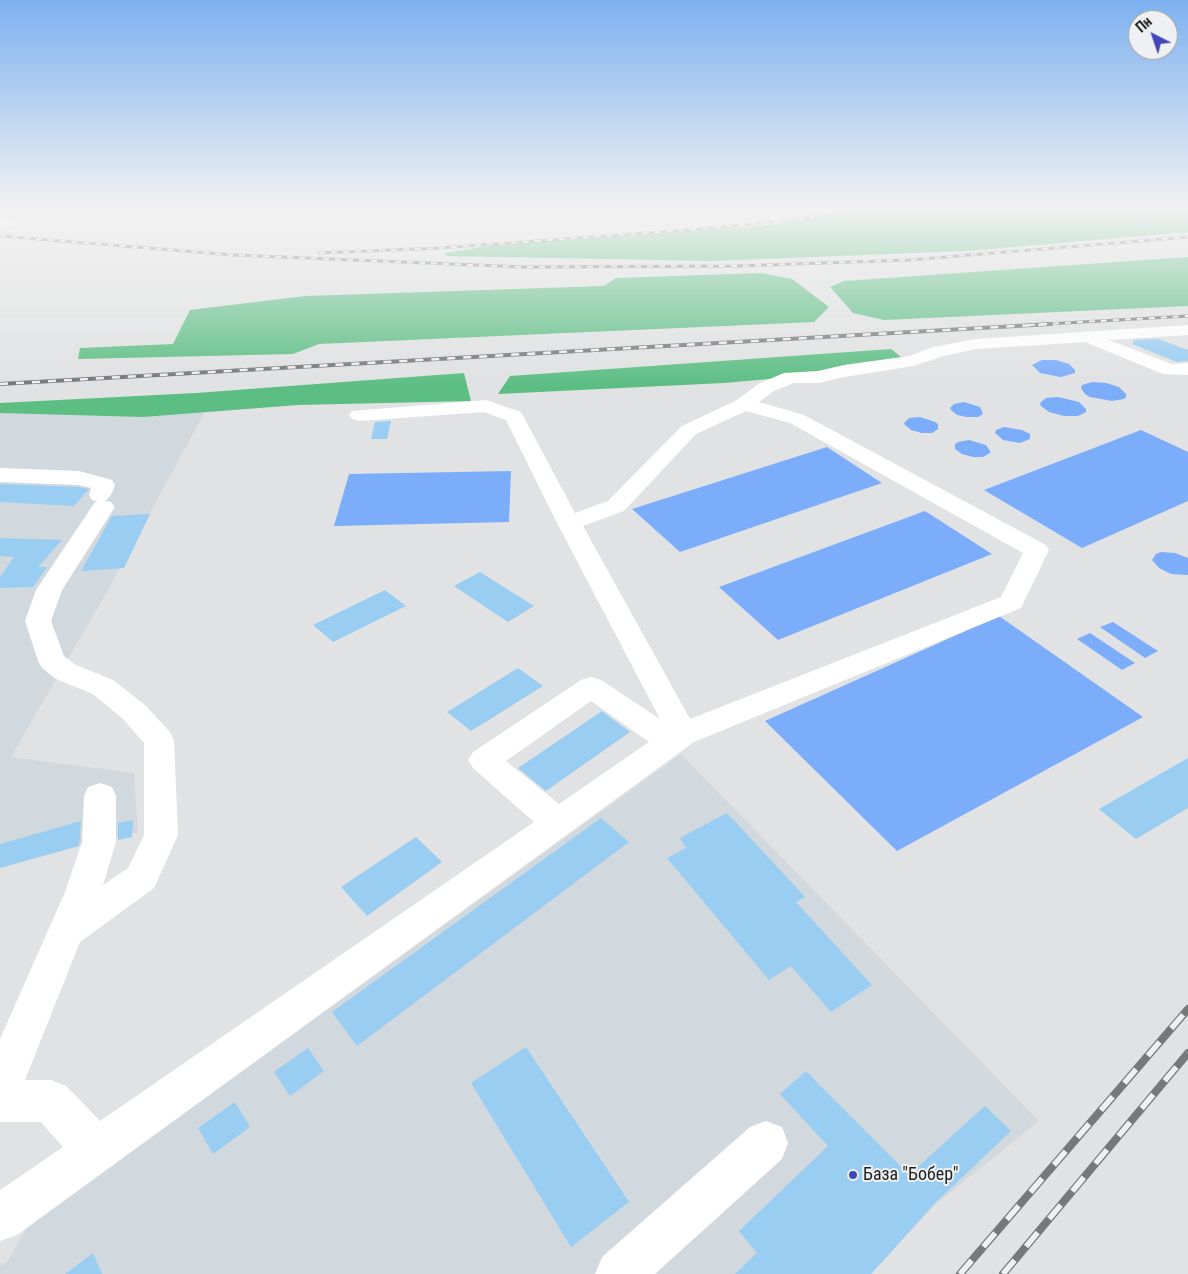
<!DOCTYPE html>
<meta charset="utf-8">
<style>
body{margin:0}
#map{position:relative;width:1188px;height:1274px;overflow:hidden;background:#e1e2e3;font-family:"Roboto Condensed",sans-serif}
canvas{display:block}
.north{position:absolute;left:1128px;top:10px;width:50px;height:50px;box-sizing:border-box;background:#eef0f1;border:1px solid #9b9c9d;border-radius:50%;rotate:319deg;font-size:14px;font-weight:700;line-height:20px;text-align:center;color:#1f1f1f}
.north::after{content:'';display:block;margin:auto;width:18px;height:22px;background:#3f47bb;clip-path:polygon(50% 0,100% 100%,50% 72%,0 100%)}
</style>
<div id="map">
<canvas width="1188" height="1274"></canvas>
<div class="north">Пн</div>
</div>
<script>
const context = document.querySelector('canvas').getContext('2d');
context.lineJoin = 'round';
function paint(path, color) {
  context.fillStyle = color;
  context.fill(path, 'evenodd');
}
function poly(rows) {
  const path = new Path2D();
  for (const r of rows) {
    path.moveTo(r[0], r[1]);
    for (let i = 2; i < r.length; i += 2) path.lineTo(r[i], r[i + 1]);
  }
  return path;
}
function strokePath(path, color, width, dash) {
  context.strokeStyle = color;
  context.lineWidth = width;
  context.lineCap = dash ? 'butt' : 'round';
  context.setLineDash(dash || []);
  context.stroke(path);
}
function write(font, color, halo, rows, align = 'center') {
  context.font = font + ' "Roboto Condensed",sans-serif';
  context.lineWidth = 4;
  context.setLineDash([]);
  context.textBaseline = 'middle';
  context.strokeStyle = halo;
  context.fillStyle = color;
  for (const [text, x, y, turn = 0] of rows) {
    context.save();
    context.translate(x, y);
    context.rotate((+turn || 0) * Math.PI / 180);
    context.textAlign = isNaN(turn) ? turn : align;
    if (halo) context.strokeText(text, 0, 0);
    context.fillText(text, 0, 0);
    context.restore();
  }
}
paint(poly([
 [207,408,112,583,11,757,134,773,138,832,0,865,0,413],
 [681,754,1039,1121,936,1204,871,1274,0,1274,0,1266,7,1262,28,1226]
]), '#d1d9df');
paint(poly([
 [885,206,1188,206,1188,232,967,251,711,261,446,256,445,253,497,245,771,225],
 [1188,257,1188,306,884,320,853,313,830,287,844,281],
 [761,273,792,279,829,307,814,322,319,344,293,354,78,359,80,348,173,344,190,310,305,296,604,286,616,278],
 [891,349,905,360,814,375,724,383,498,394,510,376],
 [464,373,471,401,298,405,143,417,0,413,0,403,196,393]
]), '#5dbe84');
paint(poly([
 [1042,360,1056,360,1069,364,1075,370,1075,373,1061,377,1040,373,1032,365],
 [1092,382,1106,383,1119,387,1126,394,1126,397,1124,399,1112,401,1090,397,1085,394,1081,388,1082,385],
 [1058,397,1079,402,1086,409,1086,412,1078,416,1064,416,1049,412,1041,406,1040,403,1046,398],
 [964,402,980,407,983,414,978,417,967,417,957,415,951,410,950,408,954,404],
 [920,417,935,422,938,424,938,429,932,433,922,433,911,430,905,425,904,423,909,418],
 [1004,427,1022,430,1030,434,1030,439,1020,443,1003,440,995,433,996,430],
 [1141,430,1188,452,1188,501,1082,548,984,490],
 [969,440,986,445,990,451,990,453,983,457,973,457,962,454,955,449,955,444,958,442],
 [827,447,882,483,680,552,632,509],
 [511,471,509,522,334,526,349,474],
 [925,511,992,554,778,640,719,587],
 [1161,552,1175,553,1188,558,1188,575,1171,574,1159,568,1152,560,1156,554],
 [999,616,1143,717,897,851,765,721],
 [1113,622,1158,651,1145,658,1100,627],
 [1090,633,1135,663,1122,670,1077,639]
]), '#7cadfb');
paint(poly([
 [1158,339,1188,350,1188,361,1177,362,1132,344,1134,340],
 [391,421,387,439,371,439,375,422],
 [0,484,78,487,89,489,74,506,0,502],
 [150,514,124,568,81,571,112,516],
 [0,538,62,540,38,567,47,567,33,587,0,588,0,577,14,557,0,556],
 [480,572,534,606,508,622,454,586],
 [385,590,406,606,333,642,313,625],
 [518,668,543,686,471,731,447,712],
 [602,711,630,732,546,791,518,768],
 [1188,758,1188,808,1136,839,1099,809],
 [727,813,805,897,796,902,872,985,831,1012,791,966,769,980,667,858,686,848,680,838],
 [601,818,629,842,357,1046,332,1012],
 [133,820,132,837,118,840,118,823],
 [81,821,79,846,0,868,0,844],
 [416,837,442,862,367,916,341,887],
 [526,1047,629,1202,571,1247,471,1083],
 [308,1048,324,1071,290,1096,274,1072],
 [806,1071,909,1175,985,1106,1011,1131,935,1203,871,1274,735,1274,757,1253,739,1231,828,1146,780,1094],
 [235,1102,250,1127,213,1154,198,1128],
 [93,1253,102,1274,65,1274]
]), '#99cdf2');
paint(poly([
 [0,218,14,220,16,223,9,227,0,226,0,218],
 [1188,325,1188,335,1109,340,1172,364,1188,363,1188,375,1163,374,1085,342,976,349,944,356,913,366,844,377,818,383,794,383,774,391,759,402,804,415,1046,545,1049,550,1021,608,694,742,17,1235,0,1241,0,1190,63,1147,41,1122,0,1122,0,1039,65,892,82,842,84,796,88,787,100,783,112,787,116,796,116,842,103,885,128,868,144,835,144,743,123,719,93,694,56,679,42,668,38,661,25,621,36,590,95,502,98,501,92,500,89,495,91,488,78,485,0,482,0,468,79,471,112,480,115,485,111,495,105,501,111,502,115,507,62,590,51,621,64,656,76,665,113,680,145,705,170,732,174,740,178,835,154,888,80,942,25,1080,51,1080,66,1086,100,1121,534,822,473,768,468,760,473,752,581,680,591,677,601,680,660,719,557,523,506,420,484,412,359,421,352,419,349,415,352,411,486,400,521,412,575,513,608,501,682,426,737,400,760,383,784,373,818,371,844,365,909,356,933,347,976,339,1188,325],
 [746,411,790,423,1023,553,1001,597,690,719,583,526,624,511,696,434,746,411],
 [591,701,649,742,559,804,506,761,591,701],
 [766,1121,782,1127,788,1143,782,1159,655,1274,595,1274,602,1257,750,1127,766,1121]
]), '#fff');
const railFar2 = poly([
 [0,236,234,255,524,267,737,266,908,260,1188,237],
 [319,253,439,248,702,229,802,219,876,206],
 [1029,325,1188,316]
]);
const railFar1 = poly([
 [0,384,1051,324]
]);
const rail = poly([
 [960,1274,1188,1009],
 [1003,1274,1188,1053]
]);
strokePath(railFar2, '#777878', 3);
strokePath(railFar1, '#777878', 4);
strokePath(rail, '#777878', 8);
strokePath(railFar2, '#eef0f1', 2, [6]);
strokePath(railFar1, '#eef0f1', 2.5, [8]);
strokePath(rail, '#eef0f1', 5.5, [18]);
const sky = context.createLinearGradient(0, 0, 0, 385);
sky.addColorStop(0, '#7db1f0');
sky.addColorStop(0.54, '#f2f2f2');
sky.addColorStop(1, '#f2f2f200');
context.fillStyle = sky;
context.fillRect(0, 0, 1188, 385);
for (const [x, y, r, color] of [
 [853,1175,5,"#3f47bb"]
]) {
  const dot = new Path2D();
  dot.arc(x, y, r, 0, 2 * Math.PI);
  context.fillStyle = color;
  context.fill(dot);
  strokePath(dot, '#eef0f1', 2);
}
write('18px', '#1f1f1f', '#eef0f1', [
 ["База \"Бобер\"",863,1175]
], 'left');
</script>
